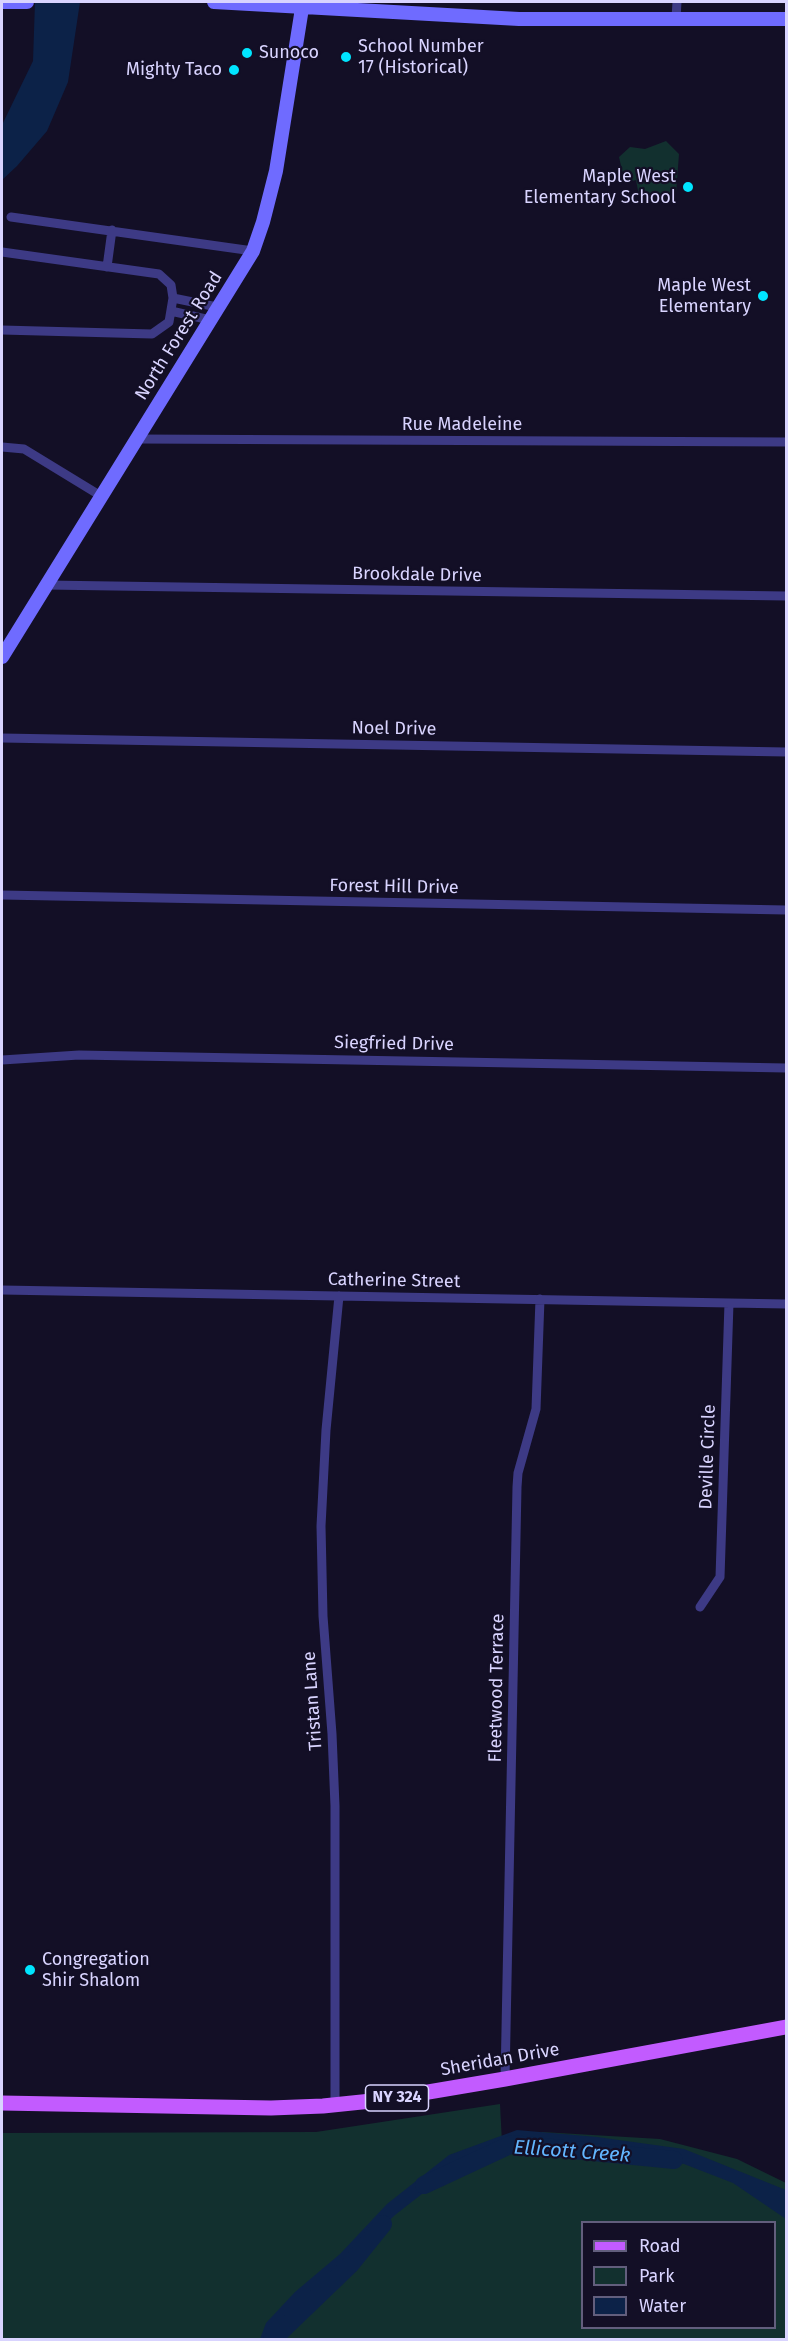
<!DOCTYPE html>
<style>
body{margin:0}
#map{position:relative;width:788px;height:2341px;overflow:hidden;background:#130f26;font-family:"Fira Sans",sans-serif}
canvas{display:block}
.frame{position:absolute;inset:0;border:3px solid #d9d4ff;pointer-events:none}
.legend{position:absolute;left:581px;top:2221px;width:195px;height:108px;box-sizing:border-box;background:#130f26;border:2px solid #625e7d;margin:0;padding:8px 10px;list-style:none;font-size:18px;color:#d9d4ff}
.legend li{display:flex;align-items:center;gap:12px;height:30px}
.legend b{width:30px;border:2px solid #625e7d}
</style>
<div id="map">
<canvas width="788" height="2341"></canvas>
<div class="frame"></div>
<ul class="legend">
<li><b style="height:8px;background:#c25bff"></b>Road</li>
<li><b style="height:16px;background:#12302f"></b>Park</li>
<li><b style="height:16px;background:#0c2248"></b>Water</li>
</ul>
</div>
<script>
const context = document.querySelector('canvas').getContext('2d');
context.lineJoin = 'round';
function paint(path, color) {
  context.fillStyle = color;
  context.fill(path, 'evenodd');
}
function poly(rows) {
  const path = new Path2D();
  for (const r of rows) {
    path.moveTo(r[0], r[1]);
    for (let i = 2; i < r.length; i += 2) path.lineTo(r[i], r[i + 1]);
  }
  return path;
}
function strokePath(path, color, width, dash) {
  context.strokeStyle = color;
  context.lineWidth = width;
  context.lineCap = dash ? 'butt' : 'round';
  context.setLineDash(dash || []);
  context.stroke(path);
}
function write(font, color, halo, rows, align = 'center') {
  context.font = font + ' "Fira Sans",sans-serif';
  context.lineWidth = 4.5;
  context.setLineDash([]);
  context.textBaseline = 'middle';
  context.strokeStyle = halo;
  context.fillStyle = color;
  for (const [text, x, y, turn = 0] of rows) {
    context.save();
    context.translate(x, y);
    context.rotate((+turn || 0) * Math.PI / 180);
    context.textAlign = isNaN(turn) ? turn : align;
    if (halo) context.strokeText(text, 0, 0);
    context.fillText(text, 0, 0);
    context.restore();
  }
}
paint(poly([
 [666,141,679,154,676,194,639,196,636,180,625,183,619,157,630,147,645,149],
 [500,2104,502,2143,542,2132,660,2139,737,2159,786,2183,786,2339,2,2339,2,2133,316,2132],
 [582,2222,774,2222,774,2328,582,2328]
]), '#12302f');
paint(poly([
 [35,2,80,2,68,82,47,131,17,166,2,180,2,125,33,61],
 [517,2130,597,2137,684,2149,786,2190,786,2219,733,2183,684,2164,598,2149,521,2141,454,2169,395,2215,280,2328,276,2339,260,2339,266,2323,295,2292,340,2254,387,2204,449,2155]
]), '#0c2248');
strokePath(poly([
 [424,2185,512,2144,674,2160],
 [272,2340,350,2265,383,2224]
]), '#0c2248', 18);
strokePath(poly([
 [676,18,677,2],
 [11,217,253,251],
 [2,252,159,274,171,285,173,298,169,322,152,334,2,330],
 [107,267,112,230],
 [173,298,217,307],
 [171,311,210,320],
 [137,439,786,442],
 [2,447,24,449,101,496],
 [46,585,786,596],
 [2,738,786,752],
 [2,895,786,910],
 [2,1060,79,1055,786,1068],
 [2,1290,786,1304],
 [700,1607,720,1577,729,1303],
 [505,2079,517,1487,518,1473,536,1409,540,1299],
 [335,2105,335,1806,332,1734,323,1616,321,1526,326,1430,339,1296]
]), '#3d3a85', 9);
strokePath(poly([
 [2,2,27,2],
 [214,2,519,19,786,19],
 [2,657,253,251,263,222,276,171,303,2]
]), '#6f6bff', 14);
strokePath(poly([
 [2,2103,271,2108,323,2106,381,2100,505,2079,786,2027]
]), '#c25bff', 15);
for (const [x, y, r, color] of [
 [247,53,6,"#00e5ff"],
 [346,57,6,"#00e5ff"],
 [234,70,6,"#00e5ff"],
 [688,187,6,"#00e5ff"],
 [763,296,6,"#00e5ff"],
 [30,1970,6,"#00e5ff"]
]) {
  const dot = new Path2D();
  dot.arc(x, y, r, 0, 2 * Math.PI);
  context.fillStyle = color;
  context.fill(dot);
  strokePath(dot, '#130f26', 2);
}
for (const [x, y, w] of [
 [397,2098,63]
]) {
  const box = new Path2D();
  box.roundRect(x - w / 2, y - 13, w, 26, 4.5);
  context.fillStyle = '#130f26';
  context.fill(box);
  strokePath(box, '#d9d4ff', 1.5);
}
write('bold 16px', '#d9d4ff', null, [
 ["NY 324",397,2098]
]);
write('18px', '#d9d4ff', '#130f26', [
 ["School Number",358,47],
 ["17 (Historical)",358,68],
 ["Sunoco",259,53],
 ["Mighty Taco",222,70,"right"],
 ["Maple West",676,177,"right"],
 ["Elementary School",676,198,"right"],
 ["Maple West",751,286,"right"],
 ["Elementary",751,307,"right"],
 ["Congregation",42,1960],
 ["Shir Shalom",42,1981]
], 'left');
write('18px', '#d9d4ff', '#130f26', [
 ["North Forest Road",179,336,-58],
 ["Rue Madeleine",462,425],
 ["Brookdale Drive",417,575,1],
 ["Noel Drive",394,729,1],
 ["Forest Hill Drive",394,887,1],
 ["Siegfried Drive",394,1044,1],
 ["Catherine Street",394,1281,1],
 ["Deville Circle",708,1457,-88],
 ["Fleetwood Terrace",497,1688,-89],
 ["Tristan Lane",313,1701,-94],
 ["Sheridan Drive",500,2060,-10]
]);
write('italic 20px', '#62b6ff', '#130f26', [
 ["Ellicott Creek",572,2152,4]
]);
</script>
